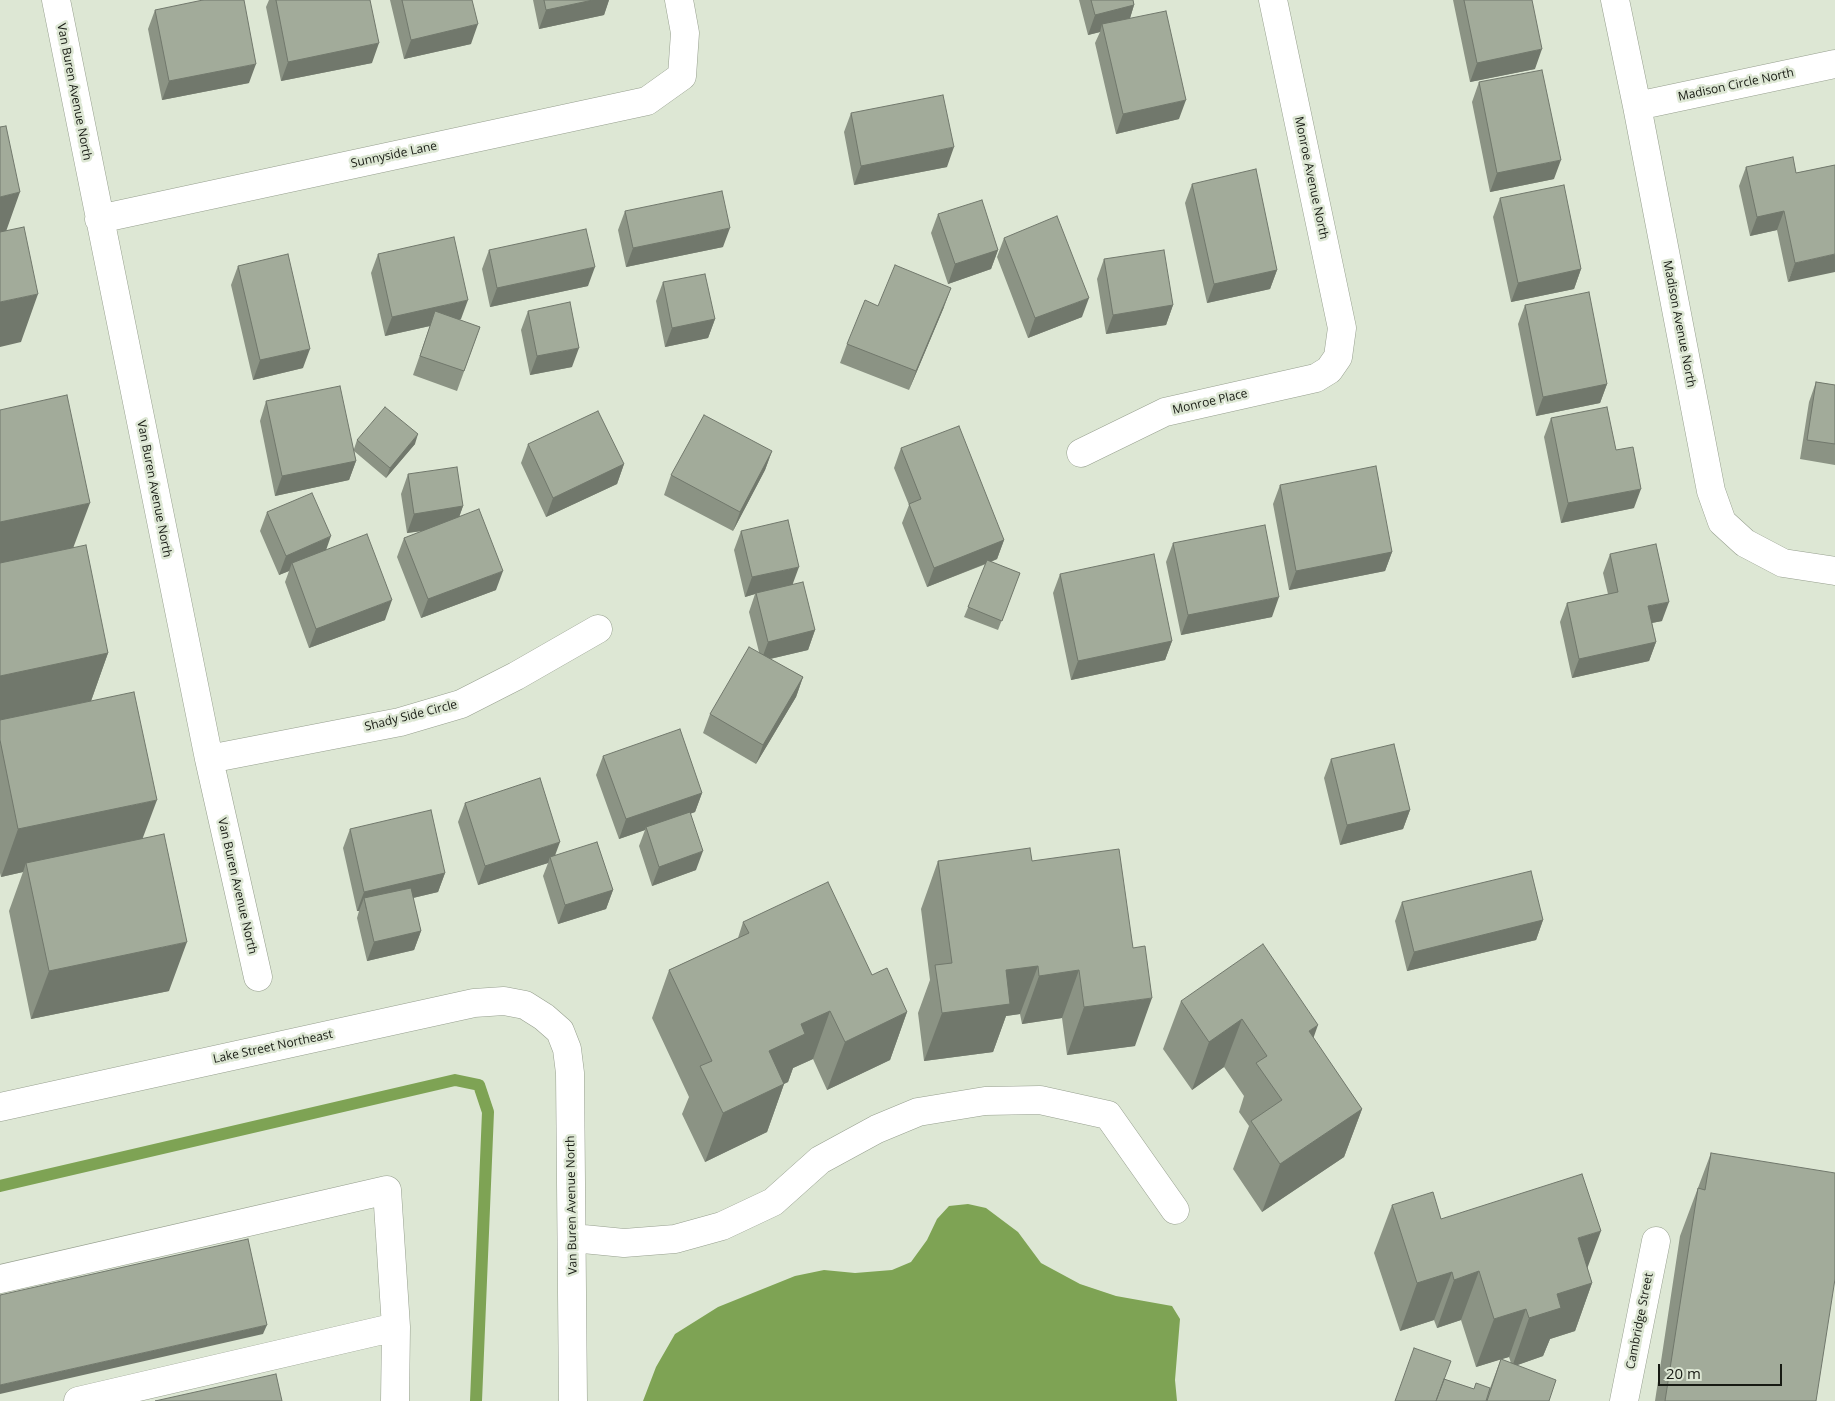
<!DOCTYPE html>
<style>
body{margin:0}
#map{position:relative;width:1835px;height:1401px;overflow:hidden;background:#dde7d4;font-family:"Open Sans",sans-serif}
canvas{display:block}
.scale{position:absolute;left:1658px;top:1364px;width:124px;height:22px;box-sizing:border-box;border:2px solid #171a13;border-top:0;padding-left:6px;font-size:15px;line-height:18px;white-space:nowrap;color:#171a13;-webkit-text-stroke:4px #dde7d4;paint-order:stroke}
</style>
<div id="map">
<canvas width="1835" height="1401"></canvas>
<div class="scale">20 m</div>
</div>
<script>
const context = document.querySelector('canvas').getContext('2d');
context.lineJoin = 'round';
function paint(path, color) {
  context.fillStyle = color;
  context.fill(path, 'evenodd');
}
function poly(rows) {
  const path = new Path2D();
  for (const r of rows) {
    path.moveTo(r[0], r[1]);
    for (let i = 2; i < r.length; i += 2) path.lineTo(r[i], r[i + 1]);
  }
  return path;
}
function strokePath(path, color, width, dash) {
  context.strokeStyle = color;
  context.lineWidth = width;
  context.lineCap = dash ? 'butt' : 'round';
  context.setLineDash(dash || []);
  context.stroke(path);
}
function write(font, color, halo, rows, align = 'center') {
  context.font = font + ' "Open Sans",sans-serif';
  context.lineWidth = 5;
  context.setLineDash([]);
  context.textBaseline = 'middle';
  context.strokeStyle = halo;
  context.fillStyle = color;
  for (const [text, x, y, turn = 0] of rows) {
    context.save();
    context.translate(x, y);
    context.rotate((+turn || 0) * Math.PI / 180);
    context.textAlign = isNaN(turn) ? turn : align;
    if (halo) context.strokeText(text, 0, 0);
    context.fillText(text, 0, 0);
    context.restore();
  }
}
paint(poly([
 [968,1204,986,1208,1018,1232,1041,1263,1080,1284,1116,1296,1172,1306,1180,1319,1175,1380,1177,1401,643,1401,656,1367,675,1334,718,1307,795,1276,824,1270,855,1273,892,1270,911,1262,927,1240,937,1219,949,1206]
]), '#7ea354');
strokePath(poly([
 [0,1186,455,1080,479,1085,488,1112,476,1401]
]), '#7ea354', 12);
const minor = poly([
 [56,0,209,759,258,977],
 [1615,0,1637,106,1711,491,1722,522,1745,543,1783,563,1835,571],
 [1637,106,1835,64],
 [99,219,647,101,682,76,685,33,679,0],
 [1081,453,1165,412,1316,378,1329,370,1338,357,1342,328,1273,0],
 [209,759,400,722,461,704,516,676,598,629],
 [0,1107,474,1003,504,1001,525,1005,544,1017,560,1031,567,1049,570,1073,573,1401],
 [573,1238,624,1243,675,1239,722,1226,773,1202,820,1160,877,1129,918,1112,985,1101,1040,1100,1108,1115,1175,1210],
 [0,1279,387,1190,396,1327,395,1401],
 [78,1401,396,1327],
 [1624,1401,1656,1241]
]);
strokePath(minor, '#969f8e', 29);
strokePath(minor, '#fff', 28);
paint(poly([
 [269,0,370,0,372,63,281,81,266,7],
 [390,0,472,0,471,44,404,59],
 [533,0,609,0,604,15,539,29],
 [1079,0,1133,0,1134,5,1130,18,1179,119,1116,134,1095,43,1100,32,1088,35],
 [1453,0,1532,0,1535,69,1470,82],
 [155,10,249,83,162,100,148,29],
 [1479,82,1554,179,1490,192,1472,102],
 [851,113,947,167,854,185,844,132],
 [1835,165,1788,282,1777,230,1750,236,1739,186,1746,167,1796,173],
 [1192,184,1277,270,1270,289,1207,303,1185,203],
 [1500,198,1581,269,1574,289,1511,302,1493,217],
 [625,211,723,247,626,267,618,230],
 [938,214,998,250,991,269,948,284,931,233],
 [1004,238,1082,317,1028,338,997,257],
 [489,250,588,286,490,307,482,269],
 [378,254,461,319,459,320,480,327,457,391,413,375,430,326,385,336,371,273],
 [1104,259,1173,305,1166,325,1106,334,1097,279],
 [238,266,303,368,253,380,231,285],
 [663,282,715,319,708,338,665,347,656,301],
 [1525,305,1607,384,1600,403,1536,416,1518,324],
 [944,307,909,390,840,363,847,344],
 [528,311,572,367,530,375,521,330],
 [1816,382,1835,385,1835,465,1800,459,1809,402],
 [266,401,354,449,357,440,415,444,386,478,354,451,356,461,349,480,275,496,260,421],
 [0,410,74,548,108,653,91,701,142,839,169,991,31,1019,9,911,23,872,1,877,0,873],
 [1551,418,1616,450,1634,508,1561,523,1544,437],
 [528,444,624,464,617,484,546,517,521,463],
 [901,448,1004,540,997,559,991,562,1020,573,998,630,964,617,986,564,927,587,902,523,909,505,894,468],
 [772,451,765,470,733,531,664,495,671,475],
 [408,474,463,506,459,517,496,590,421,618,397,557,404,538,423,531,407,533,401,494],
 [1280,485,1392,552,1385,571,1289,590,1273,504],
 [267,512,326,550,385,620,309,648,285,582,289,571,279,575,260,531],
 [741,531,793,584,815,630,808,650,770,659,803,677,796,697,756,764,703,733,710,714,759,652,749,612,755,594,745,597,734,550],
 [1173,543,1272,617,1181,635,1166,562],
 [1610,554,1662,621,1652,623,1656,642,1649,661,1572,678,1560,622,1567,603,1608,594,1603,573],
 [1060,574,1172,641,1165,660,1071,680,1053,593],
 [603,756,702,793,695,812,690,814,696,870,652,886,639,846,645,830,619,839,596,775],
 [1331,759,1410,810,1403,829,1340,845,1324,778],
 [465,803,556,855,613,890,606,909,558,924,543,876,548,863,478,885,458,822],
 [350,829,445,873,438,892,413,898,421,931,414,950,367,961,357,918,359,911,357,911,343,848],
 [938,861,1032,861,1135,1046,1067,1055,1062,1018,1022,1024,1020,1014,1006,1016,993,1052,924,1061,918,1013,930,980,921,909],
 [1402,902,1543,920,1536,940,1407,971,1395,921],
 [743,922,872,975,907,1012,890,1060,827,1090,813,1059,793,1068,788,1082,784,1084,767,1132,705,1162,682,1114,689,1097,652,1018,669,970,738,938],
 [1181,1001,1313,1038,1362,1109,1344,1157,1262,1212,1233,1169,1249,1126,1239,1112,1244,1096,1224,1067,1192,1090,1163,1049],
 [1711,1153,1816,1401,1655,1401,1680,1236],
 [1392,1205,1441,1219,1587,1267,1592,1283,1575,1331,1550,1339,1543,1356,1517,1365,1549,1401,1395,1401,1444,1379,1474,1389,1490,1388,1501,1359,1476,1367,1461,1320,1437,1328,1434,1320,1400,1331,1374,1253],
 [1509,1357,1511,1363,1501,1359]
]), '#8b9384');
paint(poly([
 [593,0,609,0,604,15,539,29,546,10],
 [1134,5,1128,25,1102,24,1100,32,1088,35,1095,15],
 [478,24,471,44,404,59,411,40],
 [379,43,372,63,281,81,288,62],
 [1542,49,1535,69,1470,82,1477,63],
 [256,64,249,83,162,100,169,81],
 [1186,100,1179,119,1116,134,1123,114],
 [954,147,947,167,854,185,861,166],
 [1561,160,1554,179,1490,192,1497,173],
 [20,192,3,240,0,241,0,197],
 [1784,211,1777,230,1750,236,1757,217],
 [730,228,723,247,626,267,633,248],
 [998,250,991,269,948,284,955,264],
 [1835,254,1835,272,1788,282,1795,263],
 [595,267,588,286,490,307,497,288],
 [1581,269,1574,289,1511,302,1518,283],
 [1277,270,1270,289,1207,303,1214,284],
 [951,288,944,307,909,390,916,371],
 [38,294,21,342,0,347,0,302],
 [1089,298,1082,317,1028,338,1035,318],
 [468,300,461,319,385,336,392,317],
 [1173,305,1166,325,1106,334,1113,315],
 [715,319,708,338,665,347,672,328],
 [579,348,572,367,530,375,537,356],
 [310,349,303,368,253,380,260,360],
 [1607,384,1600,403,1536,416,1543,397],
 [418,434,415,444,386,478,390,468],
 [772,451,765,470,733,531,740,512],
 [356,461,349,480,275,496,282,476],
 [624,464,617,484,546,517,553,498],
 [1641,489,1634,508,1561,523,1568,503],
 [90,503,72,551,0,567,0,522],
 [463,506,456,526,407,533,414,514],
 [331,536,324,556,292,563,289,571,279,575,286,556],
 [1004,540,997,559,927,587,934,568],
 [1392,552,1385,571,1289,590,1296,571],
 [799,567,792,586,756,593,755,594,745,597,752,577],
 [503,571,496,590,421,618,428,599],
 [1279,597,1272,617,1181,635,1188,615],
 [392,600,385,620,309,648,316,629],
 [1669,602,1662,621,1641,625,1648,606],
 [815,630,808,650,761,661,768,642],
 [1172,641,1165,660,1071,680,1078,661],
 [1656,642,1649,661,1572,678,1579,659],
 [108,653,91,701,0,720,0,676],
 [803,677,796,697,756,764,763,745],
 [702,793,695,812,646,829,646,827,645,830,619,839,626,819],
 [157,800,139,848,26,863,23,872,1,877,18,829],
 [1410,810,1403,829,1340,845,1347,825],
 [560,842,553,861,550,857,548,863,478,885,485,866],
 [703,851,696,870,652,886,659,867],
 [445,873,438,892,366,909,364,898,359,911,357,911,364,892],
 [613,890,606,909,558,924,565,905],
 [1543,920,1536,940,1407,971,1414,952],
 [421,931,414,950,367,961,374,942],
 [187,942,169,991,31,1019,49,971],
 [1038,966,1020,1014,1006,1016,993,1052,924,1061,942,1013,1006,970],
 [1079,970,1062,1018,1022,1024,1039,976],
 [1152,998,1135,1046,1067,1055,1084,1007],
 [830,1011,813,1059,793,1068,788,1082,751,1099,769,1051,801,1024],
 [907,1012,890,1060,827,1090,845,1042],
 [1242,1019,1224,1067,1192,1090,1209,1042],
 [1318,1025,1301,1073,1309,1031],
 [784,1084,767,1132,705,1162,723,1113],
 [1362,1109,1344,1157,1262,1212,1280,1164],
 [1601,1231,1583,1280,1578,1238],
 [1479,1271,1461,1320,1437,1328,1454,1280],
 [1452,1272,1434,1320,1400,1331,1417,1283],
 [1592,1283,1575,1331,1550,1339,1543,1356,1512,1367,1529,1318,1557,1294],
 [1526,1309,1509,1357,1476,1367,1494,1319],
 [267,1325,263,1334,0,1394,0,1385]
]), '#71786c');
const building = poly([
 [203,0,244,0,256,64,169,81,155,10,203,0],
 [276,0,370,0,379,43,288,62,276,0],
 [402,0,472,0,478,24,411,40,402,0],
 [544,0,593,0,546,10,544,0],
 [1091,0,1133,0,1134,5,1095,15,1091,0],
 [1464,0,1532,0,1542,49,1477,63,1464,0],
 [1166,11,1186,100,1123,114,1102,24,1166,11],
 [1542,70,1561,160,1497,173,1479,82,1542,70],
 [943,95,954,147,861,166,851,113,943,95],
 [6,126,20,192,0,197,0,127,6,126],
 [1793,157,1796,173,1835,165,1835,254,1795,263,1784,211,1757,217,1746,167,1793,157],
 [1256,169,1277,270,1214,284,1192,184,1256,169],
 [1564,185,1581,269,1518,283,1500,198,1564,185],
 [722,191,730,228,633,248,625,211,722,191],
 [982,200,998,250,955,264,938,214,982,200],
 [1057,216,1089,298,1035,318,1004,238,1057,216],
 [24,227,38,294,0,302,0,232,24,227],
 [586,229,595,267,497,288,489,250,586,229],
 [454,237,468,300,392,317,378,254,454,237],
 [1164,250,1173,305,1113,315,1104,259,1164,250],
 [288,254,310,349,260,360,238,266,288,254],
 [895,265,951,288,916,371,847,344,865,300,878,306,895,265],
 [705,274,715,319,672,328,663,282,705,274],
 [1589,292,1607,384,1543,397,1525,305,1589,292],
 [570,302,579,348,537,356,528,311,570,302],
 [435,311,480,327,464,371,420,356,435,311],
 [1816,382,1835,385,1835,444,1807,440,1816,382],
 [340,386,356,461,282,476,266,401,340,386],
 [67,395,90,503,0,522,0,410,67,395],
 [385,407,418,434,390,468,357,440,385,407],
 [1607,407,1616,450,1633,447,1641,489,1568,503,1551,418,1607,407],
 [598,411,624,464,553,498,528,444,598,411],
 [704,415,772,451,740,512,671,475,704,415],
 [959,426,1004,540,934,568,909,504,921,499,901,448,959,426],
 [1376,466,1392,552,1296,571,1280,485,1376,466],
 [457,467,463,506,414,514,408,474,457,467],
 [312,493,331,536,286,556,267,512,312,493],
 [479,509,503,571,428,599,404,538,479,509],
 [788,520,799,567,752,577,741,531,788,520],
 [1265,525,1279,597,1188,615,1173,543,1265,525],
 [367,534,392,600,316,629,292,563,367,534],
 [1656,544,1669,602,1648,606,1656,642,1579,659,1567,603,1618,592,1610,554,1656,544],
 [86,545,108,653,0,676,0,563,86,545],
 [1154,554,1172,641,1078,661,1060,574,1154,554],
 [987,560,1020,573,1002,621,968,607,987,560],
 [803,582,815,630,768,642,756,593,803,582],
 [749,647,803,677,763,745,710,714,749,647],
 [134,692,157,800,18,829,0,740,0,720,134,692],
 [680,729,702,793,626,819,603,756,680,729],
 [1394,744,1410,810,1347,825,1331,759,1394,744],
 [540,778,560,842,485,866,465,803,540,778],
 [431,810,445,873,364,892,350,829,431,810],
 [690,812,703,851,659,867,646,827,690,812],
 [164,834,187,942,49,971,26,863,164,834],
 [597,842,613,890,565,905,550,857,597,842],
 [1030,848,1032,861,1119,849,1133,948,1145,946,1152,998,1084,1007,1079,970,1039,976,1038,966,1006,970,1010,1004,942,1013,935,965,952,963,938,861,1030,848],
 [1531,871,1543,920,1414,952,1402,902,1531,871],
 [828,882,872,975,887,968,907,1012,845,1042,830,1011,801,1024,805,1034,769,1051,784,1084,723,1113,700,1066,712,1061,669,970,749,933,743,922,828,882],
 [411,888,421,931,374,942,364,898,411,888],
 [1263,944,1318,1025,1309,1031,1362,1109,1280,1164,1251,1121,1282,1100,1256,1063,1267,1056,1242,1019,1209,1042,1181,1001,1263,944],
 [1711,1153,1835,1173,1835,1279,1816,1401,1665,1401,1698,1188,1705,1190,1711,1153],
 [1582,1174,1601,1231,1578,1238,1592,1283,1557,1294,1561,1308,1529,1318,1526,1309,1494,1319,1479,1271,1454,1280,1452,1272,1417,1283,1392,1205,1433,1192,1441,1219,1582,1174],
 [248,1239,267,1325,0,1385,0,1295,248,1239],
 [1414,1348,1451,1361,1436,1401,1395,1401,1414,1348],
 [1501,1359,1556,1380,1549,1401,1487,1401,1501,1359],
 [276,1374,282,1401,155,1401,276,1374],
 [1444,1379,1474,1389,1476,1383,1490,1388,1486,1401,1436,1401,1444,1379]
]);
paint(building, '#a2ab9a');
strokePath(building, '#71786c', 1);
write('12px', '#171a13', '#dde7d4', [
 ["Madison Circle North",1736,85,-12],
 ["Van Buren Avenue North",74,92,79],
 ["Sunnyside Lane",394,155,-12],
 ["Monroe Avenue North",1311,178,78],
 ["Madison Avenue North",1679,324,79],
 ["Monroe Place",1210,402,-13],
 ["Van Buren Avenue North",154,489,79],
 ["Shady Side Circle",411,716,-14],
 ["Van Buren Avenue North",237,886,77],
 ["Lake Street Northeast",273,1047,-12],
 ["Van Buren Avenue North",572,1205,-91],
 ["Cambridge Street",1640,1321,-79]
]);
</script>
